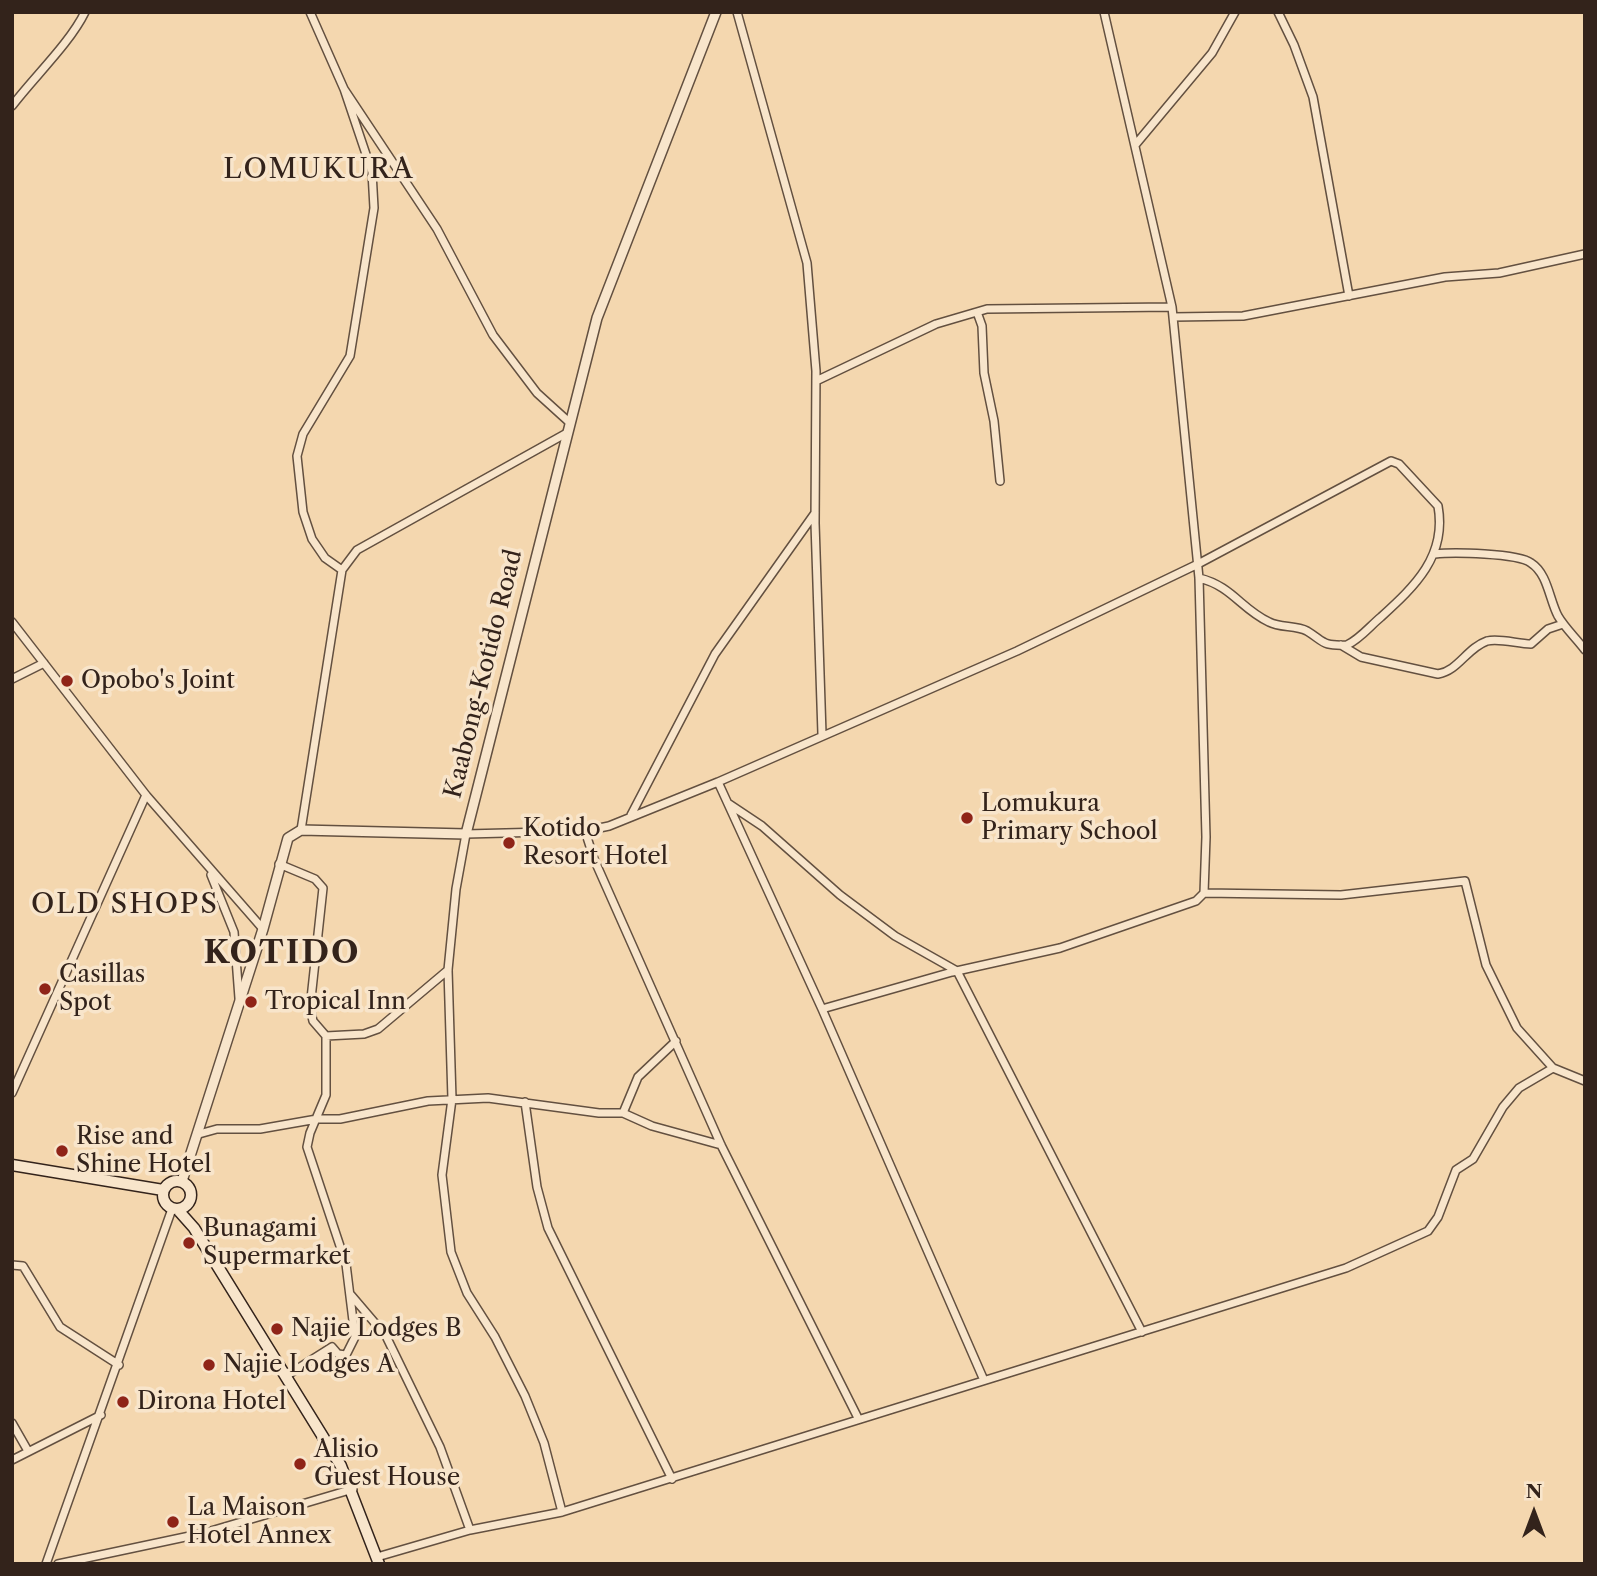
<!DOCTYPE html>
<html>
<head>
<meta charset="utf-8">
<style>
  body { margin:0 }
  #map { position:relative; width:1597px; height:1576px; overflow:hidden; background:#f4d7af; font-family:"Libre Caslon Text",serif }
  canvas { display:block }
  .frame { position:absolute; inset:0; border:14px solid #33231b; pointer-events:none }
  .north { position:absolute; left:1499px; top:1478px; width:70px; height:70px; -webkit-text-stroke:5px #f8e5cb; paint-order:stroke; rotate:0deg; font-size:19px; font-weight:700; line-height:28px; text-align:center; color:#33231b }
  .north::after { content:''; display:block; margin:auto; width:24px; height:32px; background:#33231b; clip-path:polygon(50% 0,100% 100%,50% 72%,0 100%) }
</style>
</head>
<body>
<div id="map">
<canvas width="1597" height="1576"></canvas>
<div class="frame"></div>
<div class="north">N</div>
</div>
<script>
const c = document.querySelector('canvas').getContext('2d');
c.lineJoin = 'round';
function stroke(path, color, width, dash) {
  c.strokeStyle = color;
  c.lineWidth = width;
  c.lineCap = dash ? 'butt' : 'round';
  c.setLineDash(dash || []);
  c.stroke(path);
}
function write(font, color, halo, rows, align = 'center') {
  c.font = font + ' "Libre Caslon Text",serif';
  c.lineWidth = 7;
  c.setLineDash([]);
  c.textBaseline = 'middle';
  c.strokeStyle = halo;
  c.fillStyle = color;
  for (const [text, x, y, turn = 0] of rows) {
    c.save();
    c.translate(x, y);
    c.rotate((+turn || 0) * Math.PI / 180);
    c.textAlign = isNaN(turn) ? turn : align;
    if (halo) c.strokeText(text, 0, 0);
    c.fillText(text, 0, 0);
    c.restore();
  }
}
const minor = new Path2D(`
  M310,12l34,77 93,140 56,106 44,58 32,29
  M737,12l70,251 9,108 -1,152 7,211
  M1278,12l16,33 19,52 36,199
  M12,106c22,-29 58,-63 73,-94
  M1136,144l76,-91 23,-41
  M977,312l5,14 2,47 10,48 6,60
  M1173,317l70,-1 202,-39 54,-4 86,-19
  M816,381l120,-57 51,-15 185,-2
  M1435,554c17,-2 83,-1 96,9 17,11 18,36 27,53 7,12 18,22 27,34
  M342,570l-17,-12 -13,-19 -9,-27 -6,-56 6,-22 47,-78 24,-148 -2,-36 -28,-83
  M12,622l134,173 117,134
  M1341,645l20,12 77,17c20,-3 29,-26 49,-33 13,-3 31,3 44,3l17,-15 15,-5
  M12,679l32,-16
  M718,782l104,227 161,369
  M729,804l33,22 78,69 55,41 62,35 185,361
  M631,815l84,-161 100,-141
  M301,830l41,-260 15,-20 208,-116
  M585,831l9,28 127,286 137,273
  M279,864l36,15 8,9 -13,120 3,13 13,15v59l-16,38 -3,14 39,117 9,73 -9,18 -8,-1 -6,-7 -46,29
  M211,875l23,57 5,66
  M1204,893l137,2 124,-14 21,84 31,63 36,40 32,13
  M822,1009l130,-37 108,-24 136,-47 8,-8 2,-56 -7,-259 -27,-271 -68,-295
  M326,1036l38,-2 14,-5 70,-59
  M12,1093l134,-298
  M525,1102l12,85 11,41 124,251
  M623,1113l15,-36 38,-36
  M199,1134l18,-5h43l57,-10h23l88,-18 60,-3 111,15h24l29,13 69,19
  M12,1265l11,1 37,61 59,38
  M351,1295l35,41 54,111 30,83
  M12,1423l16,28
  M12,1460l89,-45
  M562,1512l-18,-69 -19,-47 -30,-59 -28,-44 -16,-41 -9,-77 10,-76 -4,-129 8,-81 10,-55 119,-3 24,-5 109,-44 299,-131 181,-87 193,-103 8,3 39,42c9,50 -23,80 -57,111 -11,9 -21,22 -34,28 -26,1 -22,-3 -40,-14 -11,-6 -27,-3 -38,-9 -28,-13 -37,-36 -70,-44
  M377,1557l93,-27 92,-18 784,-244 82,-37 10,-14 18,-47 17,-11 30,-52 16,-19 34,-20
  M46,1564l126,-355
  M58,1564l146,-31 149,-44`);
const tertiary = new Path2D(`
  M182,1181l81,-252 25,-91 13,-8 165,4 131,-516 119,-306`);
const secondary = new Path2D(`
  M12,1165l151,25
  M163 1195a14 14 0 1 1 28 0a14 14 0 1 1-28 0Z
  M178,1210l16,18 147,238 38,98`);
stroke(minor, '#635040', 10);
stroke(tertiary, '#635040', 12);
stroke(secondary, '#33231b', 13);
stroke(minor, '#f8e5cb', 7);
stroke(tertiary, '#f8e5cb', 9);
stroke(secondary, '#f8e5cb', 10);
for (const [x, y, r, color] of [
  [67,681,7,"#8f2418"],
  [967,818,7,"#8f2418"],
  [509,843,7,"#8f2418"],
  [45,989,7,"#8f2418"],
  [251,1002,7,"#8f2418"],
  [62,1151,7,"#8f2418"],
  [189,1243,7,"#8f2418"],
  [277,1329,7,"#8f2418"],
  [209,1365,7,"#8f2418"],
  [123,1402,7,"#8f2418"],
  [300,1464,7,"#8f2418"],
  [173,1522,7,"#8f2418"]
]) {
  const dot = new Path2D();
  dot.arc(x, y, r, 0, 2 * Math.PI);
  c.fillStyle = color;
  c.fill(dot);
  stroke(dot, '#f8e5cb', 2.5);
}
write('24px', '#33231b', '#f8e5cb', [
  ["Kaabong-Kotido Road",484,674,-76]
]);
write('24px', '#33231b', '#f8e5cb', [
  ["Opobo's Joint",81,681],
  ["Lomukura",981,804],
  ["Primary School",981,832],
  ["Kotido",523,829],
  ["Resort Hotel",523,857],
  ["Casillas",59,975],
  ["Spot",59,1003],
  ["Tropical Inn",265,1002],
  ["Rise and",76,1137],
  ["Shine Hotel",76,1165],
  ["Bunagami",203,1229],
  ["Supermarket",203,1257],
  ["Najie Lodges B",291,1329],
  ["Najie Lodges A",223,1365],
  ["Dirona Hotel",137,1402],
  ["Alisio",314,1450],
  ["Guest House",314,1478],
  ["La Maison",187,1508],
  ["Hotel Annex",187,1536]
], 'left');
c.letterSpacing = '2px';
write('28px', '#33231b', '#f8e5cb', [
  ["LOMUKURA",319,170],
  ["OLD SHOPS",125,905]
]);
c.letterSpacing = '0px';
c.letterSpacing = '2px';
write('bold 32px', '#33231b', '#f8e5cb', [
  ["KOTIDO",282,954]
]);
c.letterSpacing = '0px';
</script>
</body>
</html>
